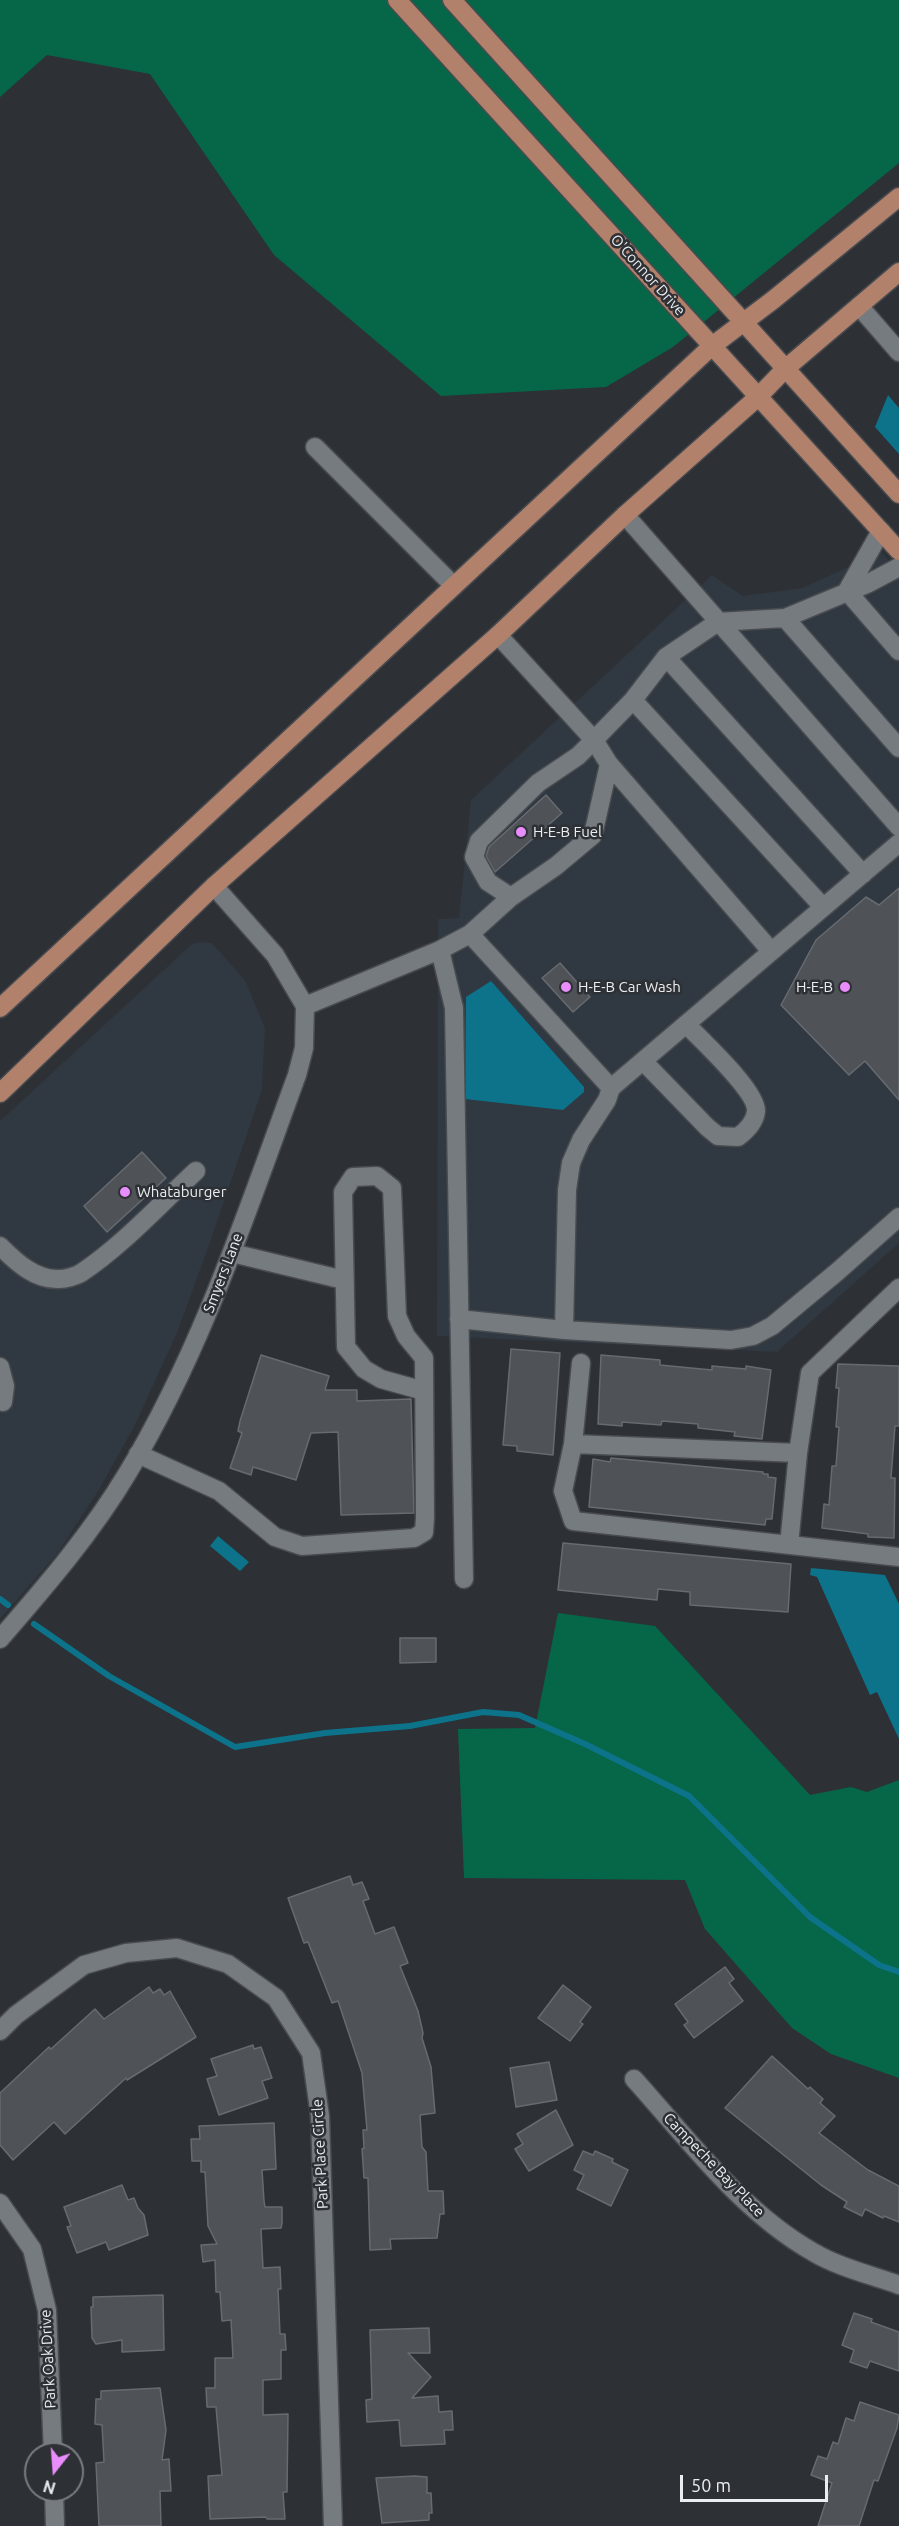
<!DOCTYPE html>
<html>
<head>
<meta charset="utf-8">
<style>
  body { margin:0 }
  #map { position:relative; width:899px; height:2526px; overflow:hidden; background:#2d3034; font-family:Ubuntu,sans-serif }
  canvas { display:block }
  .north { position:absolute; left:24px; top:2442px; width:60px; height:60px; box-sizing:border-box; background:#2d3034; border:2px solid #797c7f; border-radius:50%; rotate:197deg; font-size:16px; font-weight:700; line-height:24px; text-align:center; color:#ebeef0 }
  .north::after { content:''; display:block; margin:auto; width:21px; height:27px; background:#ea8dfc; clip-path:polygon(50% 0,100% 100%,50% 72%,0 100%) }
  .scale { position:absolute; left:680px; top:2475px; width:148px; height:27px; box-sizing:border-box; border:3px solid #ebeef0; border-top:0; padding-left:8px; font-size:18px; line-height:21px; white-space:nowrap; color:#ebeef0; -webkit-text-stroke:4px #2d3034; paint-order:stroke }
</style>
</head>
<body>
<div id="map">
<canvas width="899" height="2526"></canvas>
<div class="north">N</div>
<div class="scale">50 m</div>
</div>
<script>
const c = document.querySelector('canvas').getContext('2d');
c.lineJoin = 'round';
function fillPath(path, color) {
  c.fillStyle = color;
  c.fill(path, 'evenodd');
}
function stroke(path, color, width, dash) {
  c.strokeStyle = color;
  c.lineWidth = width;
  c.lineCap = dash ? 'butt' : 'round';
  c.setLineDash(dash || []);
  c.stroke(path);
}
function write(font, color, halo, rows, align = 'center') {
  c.font = font + ' Ubuntu,sans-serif';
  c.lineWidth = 5;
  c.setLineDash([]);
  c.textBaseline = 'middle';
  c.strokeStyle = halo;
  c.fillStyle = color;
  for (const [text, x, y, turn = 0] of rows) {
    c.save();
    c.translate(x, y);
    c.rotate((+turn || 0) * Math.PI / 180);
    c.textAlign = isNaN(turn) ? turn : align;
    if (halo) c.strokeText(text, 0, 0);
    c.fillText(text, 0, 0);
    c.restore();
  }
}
fillPath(new Path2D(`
  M881,552l18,20v671l-122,109 -340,-16 1,-417 21,-1 12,-118 241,-225 31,21 59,-8z
  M201,942l11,1 33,37 20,48 -3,62 -49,144 -36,99 -43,94 -34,61 -42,65 -58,66v-498l192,-177z`), '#303841');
fillPath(new Path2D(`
  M0,0h899v163l-226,184 -67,40 -165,9 -167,-141 -124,-181 -103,-19 -47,42z
  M558,1613l97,13 155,169 41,-8 16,5 32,-12v298l-68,-24 -39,-26 -87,-99 -20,-49 -221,-2 -6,-149 77,-1z`), '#066748');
fillPath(new Path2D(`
  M888,395l11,13v46l-24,-27z
  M491,981l93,106v5l-21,18 -98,-11 1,-102z
  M218,1536l31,26 -9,9 -30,-25z
  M811,1568l74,7 14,29v135l-22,-47 -7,3 -53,-118 -7,-2z`), '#0c738b');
stroke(new Path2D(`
  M0,1599l8,6
  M34,1624l75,52 126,71 90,-14 85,-7 73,-14 36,3 66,29 104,52 121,121 69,48 20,7`), '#0c738b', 6);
const building = new Path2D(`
  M546,795l16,18 -67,59 -9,-16 3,-9z
  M899,888v212l-34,-39 -16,14 -68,-70 35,-65 50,-43 13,8z
  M560,963l30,34 -17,15 -31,-34z
  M142,1152l24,26 -59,54 -23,-26z
  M511,1349l49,4 -7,102 -36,-4v-5l-14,-1z
  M261,1355l68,21 -4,14h32v11l54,-2 3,114 -73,2 -3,-83 -27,1 -15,47 -43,-13 -2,8 -21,-7 12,-35 -4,-2 2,-10z
  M601,1355l59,5v5l52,5v-4l34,3v-3l25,4 -9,69 -28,-3 1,-4 -37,-4v-4l-36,-3 -1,4 -39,-3v4l-24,-2z
  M838,1364l61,2v60h-4l-4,52h4l-1,60 -26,-1v-3l-46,-6 2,-24 5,1 3,-39h4l3,-39h-3l3,-39h-3z
  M611,1458l152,14v2h5v3l8,1 -4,41h-6l-1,6 -176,-18 4,-48 17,3z
  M563,1543l228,21 -3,48 -98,-7v-13l-32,-3 -1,11 -99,-10z
  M400,1638h36v24l-36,1z
  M350,1876l3,9 9,-3 7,17 -6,2 12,33 19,-7 14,36 -8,3 18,45 5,22 -1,5 9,29 4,46 -15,2 2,32 4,5 2,39h15l1,23h-4l-3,24 -47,1 1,10 -21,1 -2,-72h-4l-2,-29 2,-1 -1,-18h4l-5,-57 -24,-72 -6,2 -24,-61 -4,1 -16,-45z
  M725,1967l9,12 -5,4 14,18 -49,37 -10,-13 4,-3 -13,-18z
  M563,1985l28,22 -11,15 3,2 -13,17 -32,-23z
  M149,1987l4,6 7,-4 4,6 6,-4 26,46 -69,43 -1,-2 -61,56 -11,-12 -41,38 -13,-15v-52l49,-46 2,2 44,-40 9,10z
  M253,2045l1,4 7,-2 11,31 -10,3 6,17 -49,17 -12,-36 10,-3 -6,-17z
  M772,2056l36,33 2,-2 13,12 -3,4 15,13 -16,17 49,37 31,16v36l-15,-6 -1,2 -18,-9 -3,7 -18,-9 3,-5 -26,-17 -96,-77z
  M549,2062l8,38 -41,7 -6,-39z
  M556,2110l17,35 -44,26 -14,-22 8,-5 -6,-10z
  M274,2123l2,46 -14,1 2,31 1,6h17v16l-1,5 -20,1 2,39 17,-1 1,22h-3l2,45h5l1,16h-5v29l-18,1v35l25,-1 -1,78h-4l2,27h-18l-1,-2 -56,2 -2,-43 14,-1 -6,-68h-9l-1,-19h9v-30h18l-2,-38 -9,1 -2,-29h-4l-1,-32 -12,2 -2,-17 16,-1 -9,-18 -3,-54h-4v-11h-9l-1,-22h9l-1,-13z
  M583,2151l10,4 2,-4 18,8 -1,3 16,8 -17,36 -34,-17 7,-14 -10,-5z
  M122,2185l6,15 6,-2 4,10 6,7 4,20 -39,15 -3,-8 -29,11 -10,-26 4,-1 -7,-19z
  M163,2295l1,55 -42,2v-12l-26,4 -4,-6 -1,-31h2v-10z
  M854,2313l18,6 -1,3 28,10v39l-29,-10 -3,7 -17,-6 4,-12 -12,-5z
  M429,2328l1,25h-22l23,24 -19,21 26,-2 1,16 13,-1 1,19h-9l1,14 -44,2 -2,-26 -32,2 -1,-22 6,-1 -2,-69z
  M160,2388l6,42 -4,30 7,-1 2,32h-11l1,35h-62l-3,-63 8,-1 -2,-37 -7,-1 1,-25h5v-8z
  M860,2402l39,13 -2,13 -19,53 -4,-1 -15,46h-41l14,-43 -21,-8 7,-19 9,3 6,-17 5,2 8,-26 8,3z
  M415,2476l12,1v16h4l1,20h-3v7l-47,3 -6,-45z`);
fillPath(building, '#4f5357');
stroke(building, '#676b70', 1.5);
const minor = new Path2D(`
  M859,306l40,46
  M315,447l139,139
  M625,515l274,312
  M847,591l52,60
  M847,591l34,-60
  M785,618l114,130
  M498,635l96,105 -16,16 -40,27 -59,58 -5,16 14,25 23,15
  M666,657l197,217
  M633,700l190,207
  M609,764l162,187
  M470,934l141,154 288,-245
  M440,950l14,58 10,571
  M305,1006l135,-56 30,-16 41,-37 45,-31 37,-31 16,-71 -15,-24 39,-40 33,-43 52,-35 67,-4 82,-34 32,-17
  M643,1061l64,66 11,9 20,1c8,-6 17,-14 18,-26 1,-20 -55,-71 -70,-87
  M0,1246c16,16 35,34 59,33 7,0 17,-3 22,-6 42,-28 78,-68 115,-102
  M232,1253l112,27
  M459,1319l105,11 167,10 22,-4 19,-10 65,-54 62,-55
  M564,1330l3,-140 4,-27 10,-23 26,-40 4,-12
  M581,1363l-8,81 -10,47 10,30 326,36
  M0,1367l5,19 -2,16
  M573,1444l225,9
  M138,1454l81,37 56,46 27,9 112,-8 10,-6 1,-14 -1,-160 -18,-22 -9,-20 -5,-128 -15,-12 -24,1 -10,15 3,155 18,22 17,10 43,12
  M789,1545l9,-92 12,-80 89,-85
  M0,1639c45,-52 91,-105 127,-165 75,-124 120,-263 170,-399l7,-27 1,-42 -30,-51 -61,-69
  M0,2031l16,-16 68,-50 42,-12 51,-5 51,16 48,34 35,55 9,63 13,410
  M634,2079c55,61 107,132 179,173 25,15 58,23 86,33
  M0,2203l32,46 15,61 6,144
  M54,2490l1,36`);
const major = new Path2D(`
  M397,0l502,551
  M452,0l447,494
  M0,1008l712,-662 61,-46 126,-103
  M0,1093l214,-207 284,-251 127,-120 133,-118 27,-28 114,-97`);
stroke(minor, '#484b4f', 21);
stroke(major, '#484b4f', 21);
stroke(minor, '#767b80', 18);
stroke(major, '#b2816c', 18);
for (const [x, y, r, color] of [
  [521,832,6,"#ea8dfc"],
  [566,987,6,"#ea8dfc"],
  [845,987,6,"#ea8dfc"],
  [125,1192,6,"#ea8dfc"]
]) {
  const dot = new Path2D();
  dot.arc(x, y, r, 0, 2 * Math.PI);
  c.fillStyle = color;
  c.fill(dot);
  stroke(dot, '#2d3034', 2);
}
write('15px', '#ebeef0', '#2d3034', [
  ["O'Connor Drive",648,275,48],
  ["Smyers Lane",223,1273,-69],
  ["Park Place Circle",320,2154,-93],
  ["Campeche Bay Place",714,2165,46],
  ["Park Oak Drive",48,2359,-93]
]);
write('15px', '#ebeef0', '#2d3034', [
  ["H-E-B Fuel",533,832],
  ["H-E-B Car Wash",578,987],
  ["H-E-B",833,987,"right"],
  ["Whataburger",137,1192]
], 'left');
</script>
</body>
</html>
